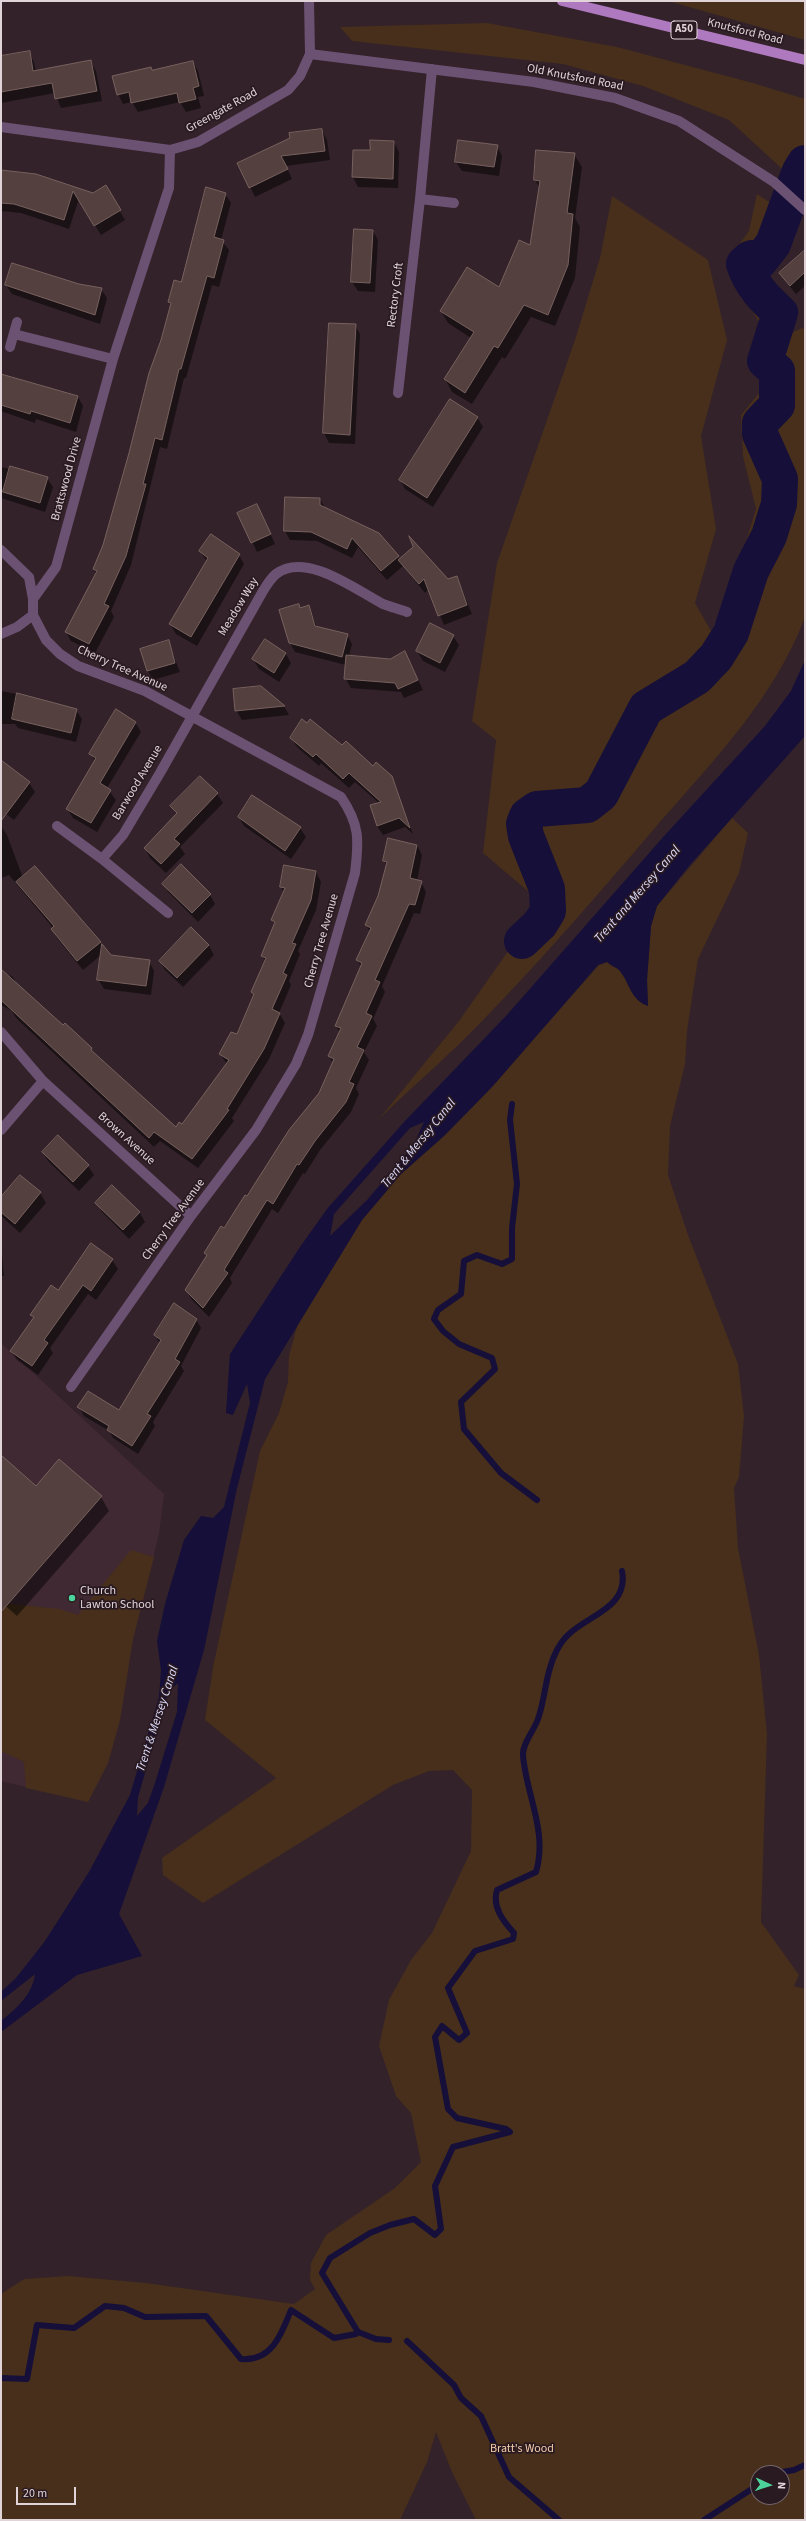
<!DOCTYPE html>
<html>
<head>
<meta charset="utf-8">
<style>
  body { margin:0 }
  #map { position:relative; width:806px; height:2521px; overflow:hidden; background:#33222a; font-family:"Source Sans 3",sans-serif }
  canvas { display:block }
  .frame { position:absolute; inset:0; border:2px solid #e0d4d8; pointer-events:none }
  .north { position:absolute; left:750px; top:2465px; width:40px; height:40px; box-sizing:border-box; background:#291920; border:1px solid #72646a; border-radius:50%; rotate:93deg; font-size:11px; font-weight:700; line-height:16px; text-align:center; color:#e0d4d8 }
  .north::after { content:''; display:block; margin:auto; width:14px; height:18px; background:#4cd39b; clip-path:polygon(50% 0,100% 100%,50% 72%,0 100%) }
  .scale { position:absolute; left:16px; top:2487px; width:60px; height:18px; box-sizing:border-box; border:2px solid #e0d4d8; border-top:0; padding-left:5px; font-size:12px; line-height:14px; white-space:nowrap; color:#e0d4d8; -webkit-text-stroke:3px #291920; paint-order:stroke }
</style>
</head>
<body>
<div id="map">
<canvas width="806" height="2521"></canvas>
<div class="frame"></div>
<div class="north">N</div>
<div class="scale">20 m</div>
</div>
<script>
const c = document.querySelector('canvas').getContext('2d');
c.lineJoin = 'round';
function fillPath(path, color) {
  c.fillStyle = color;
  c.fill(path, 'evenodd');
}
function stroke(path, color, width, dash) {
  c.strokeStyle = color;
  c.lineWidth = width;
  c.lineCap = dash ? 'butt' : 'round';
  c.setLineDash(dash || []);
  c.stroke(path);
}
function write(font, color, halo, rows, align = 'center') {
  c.font = font + ' "Source Sans 3",sans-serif';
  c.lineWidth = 3.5;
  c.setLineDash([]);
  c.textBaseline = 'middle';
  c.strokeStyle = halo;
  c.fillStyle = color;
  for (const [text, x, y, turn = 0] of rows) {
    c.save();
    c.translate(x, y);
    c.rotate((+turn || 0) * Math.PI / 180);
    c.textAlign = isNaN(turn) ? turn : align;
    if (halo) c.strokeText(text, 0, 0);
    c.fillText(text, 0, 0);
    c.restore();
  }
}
fillPath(new Path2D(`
  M1,1343l163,151 -5,40 -26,105 -13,81 -12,43 -20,39 -87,-21z`), '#412933');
fillPath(new Path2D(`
  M668,1h137v39z
  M487,23l130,24 136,36 52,16v91l-76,-70 -86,-34 -80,-22 -211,-23 -12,-14z
  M757,194l32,21 -22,56v22c7,7 17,18 16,28 -1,7 -2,9 0,16l19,-9 3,1v288c-30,80 -90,142 -145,205 -57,67 -114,133 -175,196 -33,35 -71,67 -106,101l80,-98 83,-118 -59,-50 13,-113 -24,-19 25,-158 78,-223 25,-82 12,-62 96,64 19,80 -26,96 15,93 -21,74 16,28 8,-14 16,-39 21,-69 -13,-53 -2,-41 19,-23 -4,-54 6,-11 -23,-38v-13l2,-34 8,-11z
  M732,818l16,15 -9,40 -41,86 -11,72 -2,33 -15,62 -2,49 20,60 50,129 6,52 -5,61 -5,11 4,60 21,107 8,79 -6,188 38,53 -5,11 11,3v531h-329l-24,-48 -16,-40 -9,30 -27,58h-399v-226l23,-15 44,-3 78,7 148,21 21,-15 -5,-9 1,-17 15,-28 69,-47 26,-26 -10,-49 -15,-17 -17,-50 10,-46 22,-40 21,-27 39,-82 1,-61 -19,-20 -24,1 -36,14 -190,118 -40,-28 -1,-17 114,-80 -71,-58 8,-53 47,-216 19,-38 9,-31 1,-26 9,-33 64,-103 39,-46 43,-38 48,-49 107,-122 8,-3c3,3 8,5 11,7 12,12 12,31 30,37l-1,-26 4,-54 6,-20zM758,2473h24v24h-24z
  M131,1550l23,7 -21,82 -13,81 -12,43 -20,39 -62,-14 -2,-26 -23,-11v-148l59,6 18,6z`), '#472f1b');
fillPath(new Path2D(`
  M805,660v76l-116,130 -32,40 -6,20 -4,54 1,26c-19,-7 -18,-25 -30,-37 -3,-2 -8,-4 -11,-7l-9,3 -106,122 -48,49 -43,38 -39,46 -97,159 -28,109 -33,162 -40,137 -45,127 23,42 -65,19 -76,57v-11c15,-12 32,-27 34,-47l-34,27v-9l15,-14 29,-37 44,-69 41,-77 29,-98 2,-27 -4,-29 8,-37 19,-64 17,-24 12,2 11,-11 26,-104 -3,-19 -14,31 -7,-2 4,-59 70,-107 27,-38 78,-88 101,-105 159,-181 100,-109 26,-35zM424,1122l-11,24 -45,53 -38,37 4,-22 76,-86zM178,1683l-1,29 -22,71 -7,20 -11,13 1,-19 28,-97 3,-9z`), '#150f39');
fillPath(new Path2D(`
  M29,52l5,10 2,10 55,-10 5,9 6,30 -41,7 -6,-15 -54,10v-46z
  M193,62l5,9 6,25 -6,1 3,11 -15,4 -6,-10 -42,10 -6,-10 -9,2 -5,-10 34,-23z
  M322,130l5,10 3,20 -44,6 6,13 -37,18 -16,-33z
  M394,142l5,10 -1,36 -40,-1 -5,-10 1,-26h17z
  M497,146l5,10 -3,20 -37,-5 -6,-9z
  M574,154l8,13 -7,51 5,9 -5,51 -20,48 -24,-9 -26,42 -3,-2 -30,47 -20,-12 -7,-13 26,-41 -23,-15 -7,-12 58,-23 32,-41 9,-59 -5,-8z
  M1,171l92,23 12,-8 20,34 -24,15 -22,-36 -10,30 -48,-16 -20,-2z
  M225,194l6,9 -10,37 8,10 -10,37 -7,-2 -26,93h-2l-17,71 -7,-2 -29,118 -20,46 3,6 -19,36 -24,-12 -5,-9 30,-58 -2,-5 10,-24 67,-239 -2,-4 13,-19z
  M373,231l5,9 -3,52 -17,-1 -6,-9z
  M805,251v35l-9,8 -16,-20z
  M6,285l95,4 6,9 -7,26 -88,-30z
  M330,324l25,1 5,9 -5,110 -26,-1 -5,-10z
  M1,374l77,23 5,9 -7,26 -40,-13 -1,4 -34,-12z
  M477,417l6,10 -50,80 -28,-18 -5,-9z
  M1,467l46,11 6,9 -8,25 -44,-14z
  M320,499l6,10 74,50 48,21 9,-3 15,37 -28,11 -15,-36 -4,4 -22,-27 -16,14 -29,-33 -6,11 -35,-17 -27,-1 -5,-9z
  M257,505l18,39 -18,8 -18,-39z
  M200,551l39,4 5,9 -47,82 -21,-12 -6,-10 37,-62z
  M298,605l3,4 7,-3 9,21 30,8 5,9 -3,12 41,4 15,-7 18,37 -19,8 -3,-6 -50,-4 -6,-10 1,-13 -51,-13 -5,-9z
  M453,636l6,9 -14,27 -22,-11 -6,-10z
  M168,642l12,30 -27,8 -5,-9z
  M286,654l5,9 -12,19 -20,-13 -6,-10z
  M260,687l24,19 5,9 -47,5 -6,-10z
  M1,691l37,7 2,3 36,9 6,9 -6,23 -58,-14 -3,-4h-14z
  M135,722l6,10 -34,56 9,12 -19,32 -24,-14 -6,-9 28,-48 -4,-7z
  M291,738l51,8 49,31 22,57 -8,-7 -22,8 -6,-9 2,-23 -24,-21 -6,6 -28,-25 -2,3 -22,-19z
  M1,761l28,22 6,9 -21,28 -13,-10z
  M200,777l17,17 6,9 -43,44 5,7 -19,19 -16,-15 -5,-10 32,-33 -5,-9z
  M239,817l61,11 6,9 -15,22 -47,-33z
  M1,826l6,9 16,43 77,64 11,14 38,5 5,10 -3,24 -47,-6 -6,-10 3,-24 -18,15 -26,-32 -5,-9 1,-1 -44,-53 -8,3z
  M417,845l5,10 -5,26 4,1 5,10 -6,22 -6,-1 -32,73 3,6 -12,27 4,7 -13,26 5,8 -13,28 3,6 -8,18 -31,38 -15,24 -2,-1 -25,40 -6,-4 -42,69 2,5 -23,34 -17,-17 -6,-10 21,-33 -2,-4 114,-159 14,-31 -4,-7 11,-23 -4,-7 25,-59 -4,-7 13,-28 -4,-7 13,-29 8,-30 -3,-5z
  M316,872l5,10 -5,28 -18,41 2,3 -11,27 2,4 -12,28 6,10 -16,36 -37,59 2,3 -36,47 -38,-27 -6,6 -138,-129 -4,-7 -11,-6v-34l12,6 5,9 45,41 28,22 5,7 80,73 6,-4 45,-61 -7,-10 17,-18 17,-40 -2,-4 14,-30 -4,-6 13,-31 -3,-5 12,-27 -3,-6z
  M163,884l47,11 5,9 -17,18 -29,-29z
  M191,929l18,17 5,9 -31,32 -18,-17 -5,-9z
  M58,1137l30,29 6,9 -15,16 -30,-29 -6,-9z
  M20,1176l20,17 6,10 -26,30 -19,-17v-18z
  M112,1187l28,26 5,9 -16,17 -27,-27 -5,-9z
  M1,1242l3,34h-3z
  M112,1260l6,9 -22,31 -8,-6 -38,54 3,5 -15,22 -21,-15 -6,-9 23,-32 -3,-4 27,-24z
  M196,1319l5,9 -20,38 3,5 -31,51 2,4 -17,28 -25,-16 -4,-7 -25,-15 -5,-9 40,4 41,-67 -5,-9z
  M1,1456l35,31 65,10 8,14 -92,105 -16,-14z`), '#0007');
stroke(new Path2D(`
  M512,1104l-2,16 7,64 -5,44v31l-10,5 -25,-9 -13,6 -3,33 -23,16 -4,9 9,12 16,13 33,14 3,11 -34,33 3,27 37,44 36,27
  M358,2332l18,7 13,1
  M407,2341l47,44 7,13 20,18 28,61 50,43
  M1,2378l26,1 10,-54 37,3 31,-22 19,2 21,9 61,-1 35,43c31,3 41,-26 50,-49l43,28 22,-4 2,-2 -36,-59 8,-15 40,-25 20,-8 24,-6 21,16 6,-6 -6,-43 18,-39 57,-15 -4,-3 -49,-11 -9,-9 -13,-72 7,-11 17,14 8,-7 -19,-45 27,-37 38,-12 1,-6c-11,-12 -22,-26 -17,-43l39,-18c12,-41 -10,-77 -13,-117 -1,-11 12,-26 15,-36 6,-17 7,-35 12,-51 3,-12 10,-26 19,-34 20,-19 60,-27 53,-63
  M776,2473l18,-3 11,-5
  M704,2520l54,-35`), '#150f39', 6);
stroke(new Path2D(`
  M522,941l18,-17 8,-13 -1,-22 -21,-53 -2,-12 3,-8 10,-7 50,-4 14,-11 45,-86 51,-31 19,-20 15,-24 20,-62 18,-35 10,-32 1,-25 -20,-45v-11l17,-18v-34l-12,-10 15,-48c-16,-15 -29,-28 -36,-49l7,-6 8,4 14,-18 27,-73 5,-8`), '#150f39', 36);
const building = new Path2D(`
  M30,51l3,20 58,-11 6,31 -42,8 -3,-16 -51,9v-36z
  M193,61l6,25 -6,2 3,11 -17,4 -2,-10 -46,10 -2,-11 -12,3 -5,-19 39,-9 1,3z
  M322,129l3,22 -44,5 7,13 -39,19 -12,-25 53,-25 -1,-5z
  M370,140l24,1 -1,38 -41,-2 1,-27h17z
  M458,140l40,5 -4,22 -39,-5z
  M536,150l39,3 -8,60 6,1 -5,51 -20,50 -24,-10 -26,43 -4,-2 -29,47 -21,-14 30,-47 -34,-21 27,-44 32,20 20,-47 11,5 10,-64 -6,-1z
  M1,170l35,4 57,19 13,-8 15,25 -27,16 -21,-35 -9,29 -50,-16 -13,-1z
  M206,187l20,6 -12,44 10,3 -10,38 -7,-2 -26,93h-2l-17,71 -7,-2 -12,46h3l-20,72 -22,48 5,2 -20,38 -24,-12 32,-61 -4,-2 10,-24 26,-92 20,-80 12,-33 10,-37 -3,-1 6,-22 7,2z
  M354,229l19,1 -3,53 -19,-1z
  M805,250v22l-15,14 -11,-13z
  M12,263l67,21 23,4 -7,27 -90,-30z
  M329,323l27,1 -6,111 -27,-2z
  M1,374l77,22 -8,27 -39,-12 -1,3 -29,-9z
  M450,399l28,18 -51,81 -28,-18z
  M10,466l38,11 -8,26 -37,-11z
  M285,497l35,1v7l59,28 20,23 -18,15 -29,-33 -5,11 -36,-17 -27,-1z
  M257,504l14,30 -20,9 -14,-30z
  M211,534l29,20 -49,83 -22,-13 39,-66 -9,-7z
  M409,536l39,43 9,-3 10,29 -29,11 -14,-37 -5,5 -21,-24 15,-13z
  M299,604l1,4 9,-3 6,21 33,8 -6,23 -53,-14 -10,-33z
  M430,623l24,12 -14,28 -24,-12z
  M265,639l21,14 -12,20 -22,-14z
  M169,640l6,23 -28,8 -7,-22z
  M405,651l13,29 -20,9 -3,-6 -51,-4 2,-24 44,4z
  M261,686l24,20 -50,5 -2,-22z
  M17,693l60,16 -6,24 -59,-14z
  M116,709l20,13 -36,61 11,7 -20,33 -25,-14 30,-51 -7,-4z
  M302,719l5,4 3,-4 32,26 4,-4 27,25 3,-4 16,14 18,52 -11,-10 -22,8 -7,-21 11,-3 -32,-29 -6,6 -27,-25 -3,3 -23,-19z
  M1,760l29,22 -29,39z
  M200,776l18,17 -44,46 6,5 -19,20 -17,-16 33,-35 -7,-7z
  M252,795l49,32 -16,24 -47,-34z
  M388,838l29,7 -7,33 12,3 -7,24 -6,-1 -34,76 5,2 -14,31 6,3 -15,31 7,3 -15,32 5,2 -8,18 -31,39 -16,24 -2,-1 -24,40 -6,-4 -43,70 4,3 -25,35 -18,-18 22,-35 -3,-2 17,-27 3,2 21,-33 2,1 42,-66 30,-37 15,-34 -6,-3 13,-28 -6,-2 27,-63 -6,-3 15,-32 -6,-3 13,-29 9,-34 -4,-1z
  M181,864l30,30 -19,19 -30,-29z
  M284,865l32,6 -5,29 -19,43 4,1 -13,29 4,2 -15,34 8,4 -16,36 -37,60 2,1 -37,49 -38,-27 -5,6 -148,-138v-31l62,56 2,-2 27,25 -1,2 85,77 3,-5 3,2 47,-64 -10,-6 12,-22 6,2 17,-40 -3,-2 15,-34 -5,-2 14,-34 -4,-2 14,-32 -5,-1z
  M35,866l66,76 -24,19 -26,-32 3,-3 -38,-44z
  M191,927l18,18 -32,33 -18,-17z
  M102,944l9,11 39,5 -4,26 -49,-6z
  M58,1135l31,30 -16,17 -31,-30z
  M20,1175l21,17 -26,32 -14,-12v-15z
  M112,1185l28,27 -17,18 -28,-27z
  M91,1243l22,16 -22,32 -8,-6 -39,55 4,3 -16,23 -22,-15 24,-34 -4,-2 21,-30 7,5z
  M174,1303l23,16 -22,40 5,3 -33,52 4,2 -19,30 -25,-16 2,-4 -32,-19 11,-16 31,19 42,-70 -7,-5z
  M1,1455l35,31 23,-27 43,37 -101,116z`);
fillPath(building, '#54403e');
stroke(building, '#77615e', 1);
stroke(new Path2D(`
  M310,54l224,28 81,16 64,23 95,61 31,28
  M1,127l169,23 28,-8 90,-52 12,-14 10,-22 -1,-53
  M420,199l34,4
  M14,334l99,25
  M10,347l7,-25
  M398,393l22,-194 12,-130
  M1,550l28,27 4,22
  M33,615l13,25 14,14 18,12 67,25 196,106c19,28 18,43 14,76l-47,162 -12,29 -40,66 -65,86 -120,171
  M33,615v-16l23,-32 57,-208 56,-171 1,-38
  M1,634l16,-7 16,-12
  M57,826l45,33 66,54
  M102,859l21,-24 37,-62 103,-182c3,-5 8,-13 13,-17 30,-23 80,16 107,30 8,3 16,5 24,8
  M1,1032l42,49 148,135
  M1,1130l42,-49`), '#6b5273', 10);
stroke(new Path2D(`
  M562,1l243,59`), '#ae79be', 10);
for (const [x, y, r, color] of [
  [72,1598,4,"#4cd39b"]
]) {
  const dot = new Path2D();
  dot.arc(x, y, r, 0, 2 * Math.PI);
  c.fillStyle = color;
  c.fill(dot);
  stroke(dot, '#291920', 1.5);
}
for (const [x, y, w] of [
  [684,30,26]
]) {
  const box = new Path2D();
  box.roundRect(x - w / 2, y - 9, w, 18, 3);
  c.fillStyle = '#291920';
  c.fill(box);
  stroke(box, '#e0d4d8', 1);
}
write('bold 11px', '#e0d4d8', null, [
  ["A50",684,30]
]);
write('12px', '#e0d4d8', '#291920', [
  ["Knutsford Road",745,32,14],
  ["Old Knutsford Road",575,78,11],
  ["Greengate Road",222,111,-29],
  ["Rectory Croft",396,295,-83],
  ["Brattswood Drive",67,479,-75],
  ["Meadow Way",239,607,-59],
  ["Cherry Tree Avenue",122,669,24],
  ["Barwood Avenue",138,783,-59],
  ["Cherry Tree Avenue",322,941,-74],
  ["Brown Avenue",126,1139,42],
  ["Cherry Tree Avenue",174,1220,-54]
]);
write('12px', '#e0d4d8', '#291920', [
  ["Church",80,1591],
  ["Lawton School",80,1605]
], 'left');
write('12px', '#f6cdac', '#291920', [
  ["Bratt's Wood",522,2449]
]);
write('italic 13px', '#dadbfb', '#291920', [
  ["Trent and Mersey Canal",638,895,-49],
  ["Trent & Mersey Canal",419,1144,-51],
  ["Trent & Mersey Canal",158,1719,-72]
]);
</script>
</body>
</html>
